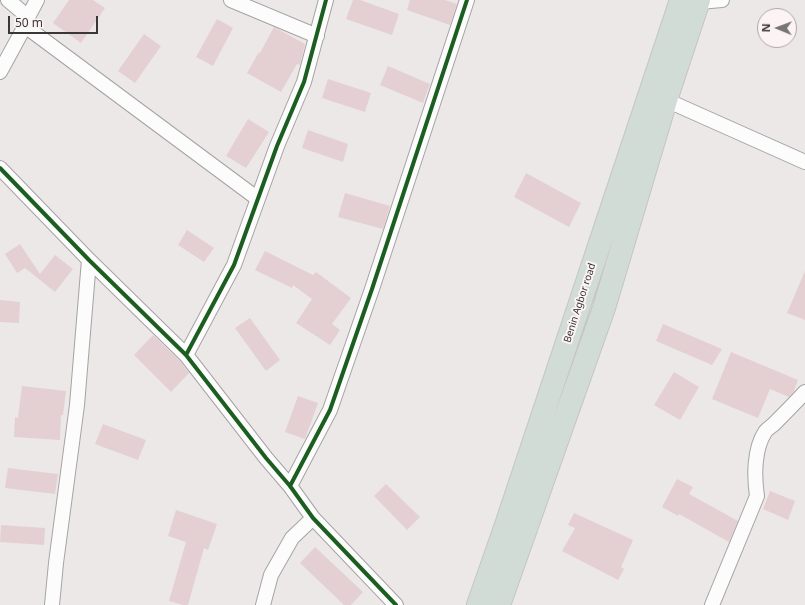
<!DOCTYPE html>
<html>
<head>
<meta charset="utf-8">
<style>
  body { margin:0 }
  #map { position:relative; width:805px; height:605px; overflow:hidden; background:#ece8e8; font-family:"Noto Sans",sans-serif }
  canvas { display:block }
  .north { position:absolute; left:757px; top:8px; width:40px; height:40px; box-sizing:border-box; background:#fbf3f4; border:1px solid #aea8a8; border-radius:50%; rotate:271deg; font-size:11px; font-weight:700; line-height:16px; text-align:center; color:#3a3737 }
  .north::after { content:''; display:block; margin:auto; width:14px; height:18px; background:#787575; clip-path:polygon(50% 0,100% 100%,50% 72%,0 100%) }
  .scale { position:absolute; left:8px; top:16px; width:90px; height:18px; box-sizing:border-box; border:2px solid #3a3737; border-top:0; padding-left:5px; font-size:12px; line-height:14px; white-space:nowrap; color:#3a3737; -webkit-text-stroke:3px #fbf3f4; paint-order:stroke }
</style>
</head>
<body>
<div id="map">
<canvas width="805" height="605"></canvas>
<div class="north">N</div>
<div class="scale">50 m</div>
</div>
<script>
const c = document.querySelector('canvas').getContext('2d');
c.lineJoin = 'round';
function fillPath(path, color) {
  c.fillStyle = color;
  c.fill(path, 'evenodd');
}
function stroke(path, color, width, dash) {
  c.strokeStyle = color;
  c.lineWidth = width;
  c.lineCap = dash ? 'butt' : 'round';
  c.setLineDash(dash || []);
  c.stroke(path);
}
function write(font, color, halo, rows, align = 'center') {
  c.font = font + ' "Noto Sans",sans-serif';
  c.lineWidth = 4;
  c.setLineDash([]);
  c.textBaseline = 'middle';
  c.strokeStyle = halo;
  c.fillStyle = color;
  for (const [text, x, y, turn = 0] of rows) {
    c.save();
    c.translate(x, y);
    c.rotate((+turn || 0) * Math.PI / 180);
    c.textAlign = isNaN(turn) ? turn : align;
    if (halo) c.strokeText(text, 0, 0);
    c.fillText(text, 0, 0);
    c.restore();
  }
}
fillPath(new Path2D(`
  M69,0h24l12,8 -24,35 -28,-20z
  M353,0h7l39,14 -7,21 -46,-16z
  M410,0h35l12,4 -7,21 -43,-15z
  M217,19l16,9 -20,38 -17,-9z
  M274,27l31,17 -5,21 -3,-1 -16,28 -34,-19 12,-21 1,1z
  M144,34l17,12 -26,37 -17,-12z
  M388,66l42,18 -7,19 -43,-18z
  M328,79l43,14 -6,19 -43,-14z
  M248,119l21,13 -23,36 -20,-12z
  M308,130l40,14 -5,18 -41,-14z
  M526,173l55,30 -12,24 -55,-30z
  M345,193l45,13 -7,23 -45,-12z
  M187,230l27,18 -10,14 -26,-17z
  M20,244l20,30 15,-19 18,14 -18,23 -30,-24 -8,5 -12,-19z
  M265,251l48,24 3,-3 35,26 -19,26 8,6 -10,15 -34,-22 16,-24 -19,-14 -1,3 -37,-18z
  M805,271v49l-18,-7z
  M0,300l20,2 -1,21 -19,-1z
  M250,318l30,42 -14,11 -31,-43z
  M663,324l59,25 -10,16 -56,-24z
  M153,335l27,26 9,12 -18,19 -37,-37z
  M731,352l67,28 -5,13 -4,4 -19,-8 -12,29 -46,-19z
  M674,372l25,15 -19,33 -26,-15z
  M22,386l44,5 -3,24h-2l-1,25 -46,-3 1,-20 3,1z
  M298,396l20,7 -13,36 -20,-7z
  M103,424l43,16 -8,20 -43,-16z
  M8,468l50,6 -3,20 -50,-6z
  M677,479l16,8 -4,7 49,27 -9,21 -50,-28 -1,2 -16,-9z
  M386,484l34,33 -13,13 -33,-34z
  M770,491l25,10 -7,19 -25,-11z
  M176,510l41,14 -9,26 -4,-2 -16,57h-5l-14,-4 17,-59 -18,-6z
  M574,513l59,27 -12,27 3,2 -6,11 -56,-29 13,-23 -7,-3z
  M1,525l44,3 -1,17 -44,-3z
  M315,547l48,45 -12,13h-7l-44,-42z`), '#e4d0d2');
const minor = new Path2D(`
  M8,0l20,17
  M231,0l86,36
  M699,2l23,-2
  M25,26l233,173
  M0,72l25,-46 3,-9 9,-17
  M666,100l139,62
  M0,168l89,92 97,95 80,103 24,28 23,32 83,87
  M186,355l48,-90 43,-119 27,-64 22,-82
  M290,486l40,-76 42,-121 95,-289
  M52,605l4,-42 21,-158 12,-145
  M263,605l8,-30 21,-37 21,-20
  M712,605l45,-109c-3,-20 -3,-47 8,-64 2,-3 7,-6 9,-8 11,-11 21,-21 31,-32`);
const trunk = new Path2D(`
  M478,605l27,-77 176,-528
  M499,605l105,-297 62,-208 33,-100`);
stroke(minor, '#a6a3a3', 16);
stroke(trunk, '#c5c4c4', 24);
stroke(minor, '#fcfcfc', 14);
stroke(trunk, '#d2dcd7', 22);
stroke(new Path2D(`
  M0,168l89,92 97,95 80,103 24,28 23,32 83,87
  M186,355l48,-90 43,-119 27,-64 22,-82
  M290,486l40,-76 42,-121 95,-289`), '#1b5e20', 4);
write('10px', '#3a3737', '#fbf3f4', [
  ["Benin Agbor road",580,303,-72]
]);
</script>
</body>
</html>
